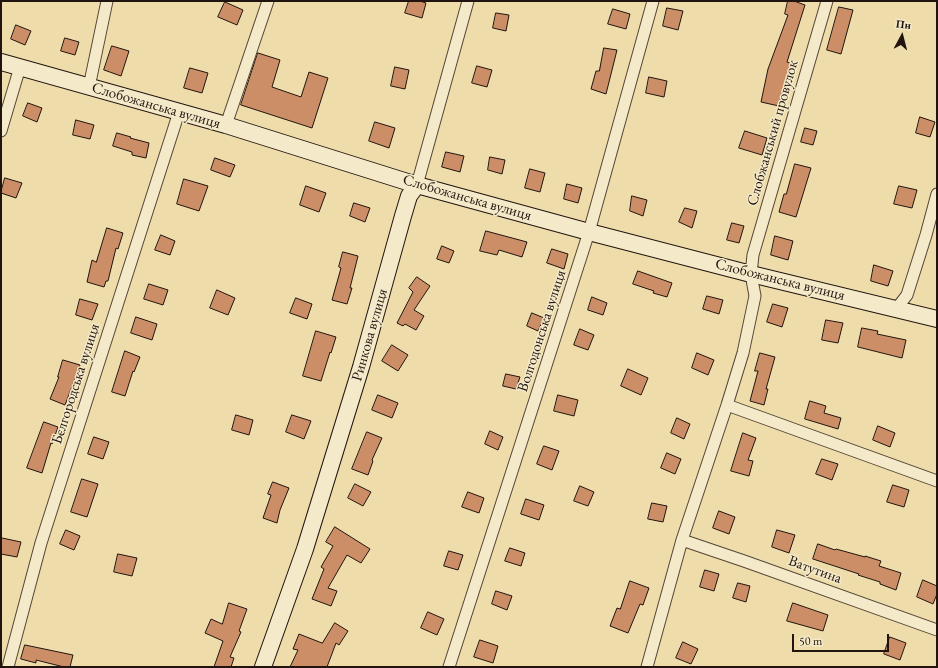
<!DOCTYPE html>
<html>
<head>
<meta charset="utf-8">
<style>
  body { margin:0 }
  #map { position:relative; width:938px; height:668px; overflow:hidden; background:#eda; font-family:"EB Garamond",serif }
  canvas { display:block }
  .frame { position:absolute; inset:0; border:2px solid #21140f; pointer-events:none }
  .north { position:absolute; left:882px; top:16px; width:40px; height:40px; -webkit-text-stroke:3px #f4e9c8; paint-order:stroke; rotate:7deg; font-size:11px; font-weight:700; line-height:16px; text-align:center; color:#21140f }
  .north::after { content:''; display:block; margin:auto; width:14px; height:18px; background:#21140f; clip-path:polygon(50% 0,100% 100%,50% 72%,0 100%) }
  .scale { position:absolute; left:792px; top:634px; width:97px; height:18px; box-sizing:border-box; border:2px solid #21140f; border-top:0; padding-left:5px; font-size:12px; line-height:14px; white-space:nowrap; color:#21140f; -webkit-text-stroke:3px #f4e9c8; paint-order:stroke }
</style>
</head>
<body>
<div id="map">
<canvas width="938" height="668"></canvas>
<div class="frame"></div>
<div class="north">Пн</div>
<div class="scale">50 m</div>
</div>
<script>
const c = document.querySelector('canvas').getContext('2d');
c.lineJoin = 'round';
function fillPath(path, color) {
  c.fillStyle = color;
  c.fill(path, 'evenodd');
}
function stroke(path, color, width, dash) {
  c.strokeStyle = color;
  c.lineWidth = width;
  c.lineCap = dash ? 'butt' : 'round';
  c.setLineDash(dash || []);
  c.stroke(path);
}
function write(font, color, halo, rows, align = 'center') {
  c.font = font + ' "EB Garamond",serif';
  c.lineWidth = 3;
  c.setLineDash([]);
  c.textBaseline = 'middle';
  c.strokeStyle = halo;
  c.fillStyle = color;
  for (const [text, x, y, turn = 0] of rows) {
    c.save();
    c.translate(x, y);
    c.rotate((+turn || 0) * Math.PI / 180);
    c.textAlign = isNaN(turn) ? turn : align;
    if (halo) c.strokeText(text, 0, 0);
    c.fillText(text, 0, 0);
    c.restore();
  }
}
const building = new Path2D(`
  M409,1h11l6,2 -4,15 -17,-5z
  M788,1h6l11,4 -18,57 5,2 -5,15h-1l-7,27 -18,-4 7,-33 20,-54 -3,-1z
  M225,2l18,8 -6,15 -19,-8z
  M839,7l14,3 -12,44 -14,-4z
  M667,8l16,3 -5,19 -15,-4z
  M613,9l17,5 -4,15 -18,-5z
  M496,13l13,2 -3,16 -13,-3z
  M16,25l15,6 -6,14 -14,-6z
  M65,38l14,4 -4,13 -14,-4z
  M112,46l17,5 -8,25 -17,-6z
  M604,48l13,2 -11,44 -15,-5 5,-18h3z
  M258,53l22,7 -8,27 29,10 8,-25 19,6 -16,50 -71,-23z
  M477,66l15,4 -5,17 -15,-4z
  M395,67l14,3 -4,19 -14,-3z
  M190,68l18,5 -6,20 -18,-5z
  M649,77l18,4 -3,16 -18,-4z
  M28,103l14,5 -5,14 -14,-6z
  M920,117l15,5 -5,15 -14,-4z
  M76,120l18,5 -4,14 -17,-4z
  M375,122l20,6 -6,20 -20,-7z
  M805,128l12,3 -4,14 -12,-3z
  M745,131l22,7 -5,17 -23,-7z
  M117,133l14,4 -1,1 19,5 -3,15 -14,-3v-3l-19,-6z
  M446,152l18,4 -4,16 -18,-5z
  M490,157l15,3 -3,14 -14,-4z
  M215,158l20,7 -5,12 -19,-7z
  M795,164l16,4 -15,49 -17,-5 5,-18h2z
  M530,169l15,4 -5,19 -15,-4z
  M5,178l17,5 -6,15 -15,-5z
  M184,179l24,7 -9,25 -22,-7z
  M567,184l15,4 -4,15 -14,-4z
  M306,186l20,7 -7,19 -19,-7z
  M899,186l18,4 -5,18 -18,-4z
  M632,196l15,4 -4,16 -13,-5z
  M354,203l16,5 -5,14 -15,-6z
  M685,208l12,3 -5,17 -13,-6z
  M732,223l12,3 -5,17 -12,-3z
  M107,228l16,5 -5,16 -2,-1 -8,33h-2l-2,6 -17,-5 5,-22 4,2z
  M486,231l41,11 -5,15 -23,-7 -2,5 -17,-4z
  M161,235l14,6 -5,14 -15,-5z
  M775,236l18,5 -5,19 -17,-5z
  M442,246l12,5 -5,12 -12,-4z
  M552,249l16,5 -4,15 -17,-6z
  M343,252l15,4 -8,32h2l-5,16 -15,-4 9,-32 -2,-1z
  M874,265l19,6 -5,15 -17,-5z
  M638,271l34,12 -5,14 -14,-4 1,-2 -21,-7z
  M417,277l13,9 -16,24 10,6 -8,14 -11,-6 -2,2 -6,-3 16,-31 -4,-4z
  M149,284l19,6 -5,15 -19,-6z
  M217,290l18,8 -7,17 -18,-7z
  M707,296l16,4 -4,14 -16,-5z
  M592,297l15,6 -4,12 -15,-5z
  M296,298l16,6 -5,15 -17,-6z
  M80,299l18,5 -6,16 -16,-5z
  M773,304l15,4 -6,19 -15,-5z
  M532,313l12,5 -6,13 -11,-5z
  M136,317l21,7 -5,16 -21,-7z
  M826,320l17,3 -5,20 -16,-3z
  M862,328l16,3 -1,3 29,6 -4,18 -44,-11z
  M580,329l14,6 -6,15 -14,-5z
  M316,331l20,6 -5,16 -1,-1 -9,29 -18,-5z
  M392,345l16,10 -10,16 -16,-10z
  M125,351l15,6 -6,15 -1,-1 -8,25 -13,-4z
  M697,353l17,7 -6,15 -16,-7z
  M760,353l15,4 -9,32h2l-4,16 -14,-4 8,-30h-3z
  M63,360l17,5 -15,40 -15,-6 9,-22h-1z
  M628,369l20,9 -7,17 -20,-9z
  M506,374l14,3 -4,12 -13,-3z
  M378,395l20,8 -6,15 -20,-8z
  M558,395l20,5 -4,16 -20,-5z
  M810,401l16,5 -2,7 17,5 -3,11 -33,-10z
  M236,415l17,5 -4,15 -17,-5z
  M292,415l19,6 -7,18 -18,-7z
  M677,418l13,6 -6,15 -13,-6z
  M44,422l14,5 -6,17 -1,-1 -9,30 -15,-5z
  M878,426l17,7 -5,14 -17,-7z
  M490,431l13,6 -5,13 -13,-6z
  M367,432l15,6 -10,22 1,1 -5,14 -16,-6z
  M743,433l13,5 -8,22 5,1 -4,15 -18,-5z
  M94,437l15,5 -6,17 -15,-5z
  M544,446l15,5 -7,19 -15,-6z
  M667,453l14,6 -6,15 -14,-6z
  M822,459l16,5 -6,16 -16,-6z
  M82,479l16,5 -11,33 -16,-5z
  M273,482l16,6 -9,22 -3,13 -14,-5 8,-23 -3,-1z
  M355,484l16,8 -8,14 -15,-8z
  M893,485l16,5 -5,17 -17,-5z
  M580,486l14,6 -6,14 -14,-5z
  M468,492l16,6 -5,15 -17,-6z
  M526,499l18,6 -5,15 -18,-6z
  M652,503l15,3 -4,16 -15,-3z
  M719,511l16,6 -6,17 -16,-6z
  M335,527l35,22 -9,14 -14,-8 -19,33 9,3 -6,15 -19,-7 12,-30 -3,-2 12,-21 -7,-4z
  M66,530l14,6 -6,14 -14,-6z
  M777,530l18,5 -6,18 -17,-6z
  M2,538l19,4 -4,15 -16,-3z
  M818,544l17,6 1,-1 29,8v-1l16,5 -2,5 22,7 -5,17 -16,-6v-2l-22,-7 1,-1 -46,-15z
  M510,548l15,5 -4,13 -16,-5z
  M449,551l14,4 -5,15 -14,-4z
  M118,554l19,4 -5,18 -18,-4z
  M705,570l14,4 -5,17 -14,-4z
  M923,580l14,6v8l-4,10 -16,-7z
  M630,581l19,7 -6,17 -3,-1 -12,29 -18,-7 7,-18 3,1z
  M738,583l12,3 -4,16 -13,-4z
  M496,591l16,5 -5,14 -15,-6z
  M229,603l18,6 -8,22 2,1 -11,25 4,1 -3,9h-17l9,-26 -18,-8 6,-14 11,5z
  M793,603l35,12 -5,16 -36,-10z
  M428,612l16,7 -7,16 -16,-7z
  M335,623l13,8 -9,14 -3,-2 -9,24h-37l8,-17 -5,-1 6,-15 23,9z
  M890,637l16,6 -6,17 -16,-6z
  M480,640l18,6 -5,17 -19,-6z
  M683,642l15,7 -7,15 -15,-6z
  M25,645l48,10 -3,12h-6l-28,-7v3l-15,-4z`);
fillPath(building, '#cc8e66');
stroke(building, '#21140f', 1);
const street = new Path2D(`
  M89,87l18,-86
  M226,125l42,-124
  M1,131l19,-64
  M417,185l51,-184
  M897,308l10,-13 19,-60 11,-41
  M727,405l210,76
  M682,540l62,21 193,69
  M8,667l33,-124 138,-431
  M449,667l140,-435 64,-231
  M647,667l35,-127 45,-135 16,-52 12,-57 -4,-22 2,-19 74,-254`);
const secondary = new Path2D(`
  M1,62l225,63 191,60 172,47 162,42 186,45
  M263,667l42,-118 56,-182 42,-151 6,-20 8,-11`);
stroke(street, '#544636', 13);
stroke(secondary, '#21140f', 18);
stroke(street, '#f4e9c8', 11);
stroke(secondary, '#f4e9c8', 16);
write('15px', '#21140f', '#f4e9c8', [
  ["Слобожанська вулиця",156,106,16],
  ["Слобжанський провулок",773,133,-74],
  ["Слобожанська вулиця",467,198,16],
  ["Слобожанська вулиця",780,280,14],
  ["Волгодонська вулиця",542,331,-72],
  ["Ринкова вулиця",370,335,-74],
  ["Бєлгородська вулиця",76,384,-72],
  ["Ватутина",815,570,20]
]);
</script>
</body>
</html>
